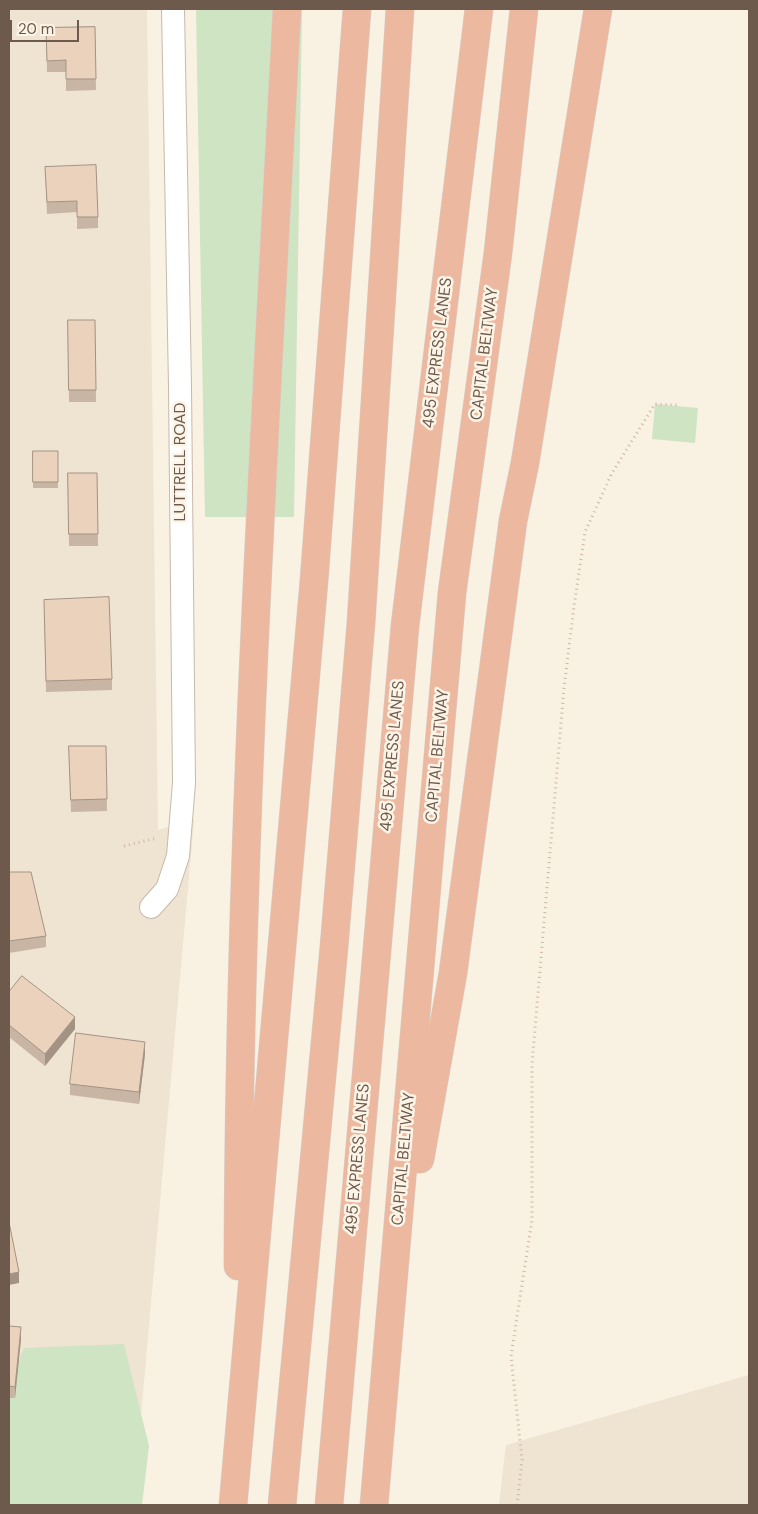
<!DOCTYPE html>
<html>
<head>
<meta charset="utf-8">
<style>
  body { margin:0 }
  #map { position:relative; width:758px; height:1514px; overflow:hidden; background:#f9f1e2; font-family:"DM Sans",sans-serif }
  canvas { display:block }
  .frame { position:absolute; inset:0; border:10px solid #6d5a4c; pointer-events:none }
  .scale { position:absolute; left:10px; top:20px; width:69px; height:22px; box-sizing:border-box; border:2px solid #6d5a4c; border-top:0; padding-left:6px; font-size:15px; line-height:18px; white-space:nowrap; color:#6d5a4c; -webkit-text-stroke:4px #fcf5e7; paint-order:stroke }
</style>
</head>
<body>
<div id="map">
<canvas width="758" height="1514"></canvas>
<div class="frame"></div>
<div class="scale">20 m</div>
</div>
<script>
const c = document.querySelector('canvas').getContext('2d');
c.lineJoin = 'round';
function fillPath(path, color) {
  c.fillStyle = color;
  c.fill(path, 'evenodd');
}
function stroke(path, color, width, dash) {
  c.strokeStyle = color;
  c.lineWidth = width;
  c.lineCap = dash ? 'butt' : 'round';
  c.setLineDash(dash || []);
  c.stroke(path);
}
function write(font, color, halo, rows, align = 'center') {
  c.font = font + ' "DM Sans",sans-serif';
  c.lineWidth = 5;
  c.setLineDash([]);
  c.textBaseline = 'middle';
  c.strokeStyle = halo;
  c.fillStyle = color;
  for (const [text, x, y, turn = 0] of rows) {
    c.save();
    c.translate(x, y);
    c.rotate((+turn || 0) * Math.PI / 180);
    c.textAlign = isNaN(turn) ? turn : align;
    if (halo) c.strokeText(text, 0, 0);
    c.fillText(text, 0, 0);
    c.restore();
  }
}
fillPath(new Path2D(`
  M9,9h138l11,821 36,-10 -61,685h-124z
  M749,1375v130h-250l7,-60z`), '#efe3d1');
fillPath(new Path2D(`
  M196,9h106l-8,508h-89z
  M655,404l43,4 -3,35 -43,-4z
  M124,1344l25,102 -7,59h-133v-119l15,-38z`), '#cee4c3');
const street = new Path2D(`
  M151,907l16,-18 11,-33 6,-73 -4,-396 -7,-378`);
const highway = new Path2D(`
  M420,1159l33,-186 60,-452 12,-58 73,-454
  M238,1266c1,-420 27,-838 49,-1257
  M233,1505l81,-924 43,-572
  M282,1505l52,-558 27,-324 39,-614
  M329,1505l76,-879 74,-617
  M374,1505l78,-912 46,-340 26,-244`);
stroke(street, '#c7b9ab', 24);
stroke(highway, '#d6d1cd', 29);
stroke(new Path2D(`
  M124,846l33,-8
  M517,1505l5,-45 -11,-104 21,-136v-156l32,-376 10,-82 11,-74 27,-59 43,-69 24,1`), '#cfb6a1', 3, [1, 4]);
stroke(street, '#fff', 22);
stroke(highway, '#ecb8a0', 28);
fillPath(new Path2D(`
  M95,27l1,63 -30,1v-19h-19l-1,-44z
  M45,167l53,50v11l-21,1v-17l-30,2z
  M68,320h27l1,82h-27z
  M33,451h25v37h-25z
  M68,473h29l1,73h-29z
  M44,611l68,68v11l-66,2z
  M69,746h37l1,65 -36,1z
  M9,872l37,64v11l-37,6z
  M9,992l66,37 -30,37 -36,-29z
  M145,1054l-6,50 -69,-9v-11z
  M9,1326l12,13 -6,59h-6z`), '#c9b5a3');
fillPath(new Path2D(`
  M75,1017v12l-30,37v-12z
  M145,1042v12l-6,50v-12z
  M19,1272v11l-10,2v-11z
  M21,1327v12l-6,59v-11z`), '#a49384');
const building = new Path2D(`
  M95,27l1,52h-30v-19l-19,1 -1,-33z
  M96,165l2,52h-21v-16l-30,1 -2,-35z
  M68,320h27l1,70h-27z
  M33,451h25v31h-25z
  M68,473h29l1,61h-29z
  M109,597l3,82 -66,2 -2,-81z
  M69,746h37l1,53 -36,1z
  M9,872h22l15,64 -37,5z
  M22,976l53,41 -30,37 -36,-29v-33z
  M76,1033l69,9 -6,50 -69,-8z
  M9,1222l10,50 -10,2z
  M9,1326l12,1 -6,60 -6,-1z`);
fillPath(building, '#ead2bd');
stroke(building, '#a49384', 1);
write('16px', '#6d5a4c', '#fcf5e7', [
  ["495 EXPRESS LANES",438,353,-83],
  ["CAPITAL BELTWAY",485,354,-83],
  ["LUTTRELL ROAD",181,462,-90],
  ["495 EXPRESS LANES",393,756,-85],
  ["CAPITAL BELTWAY",438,756,-85],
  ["495 EXPRESS LANES",358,1159,-85],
  ["CAPITAL BELTWAY",404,1159,-85]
]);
</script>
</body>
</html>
